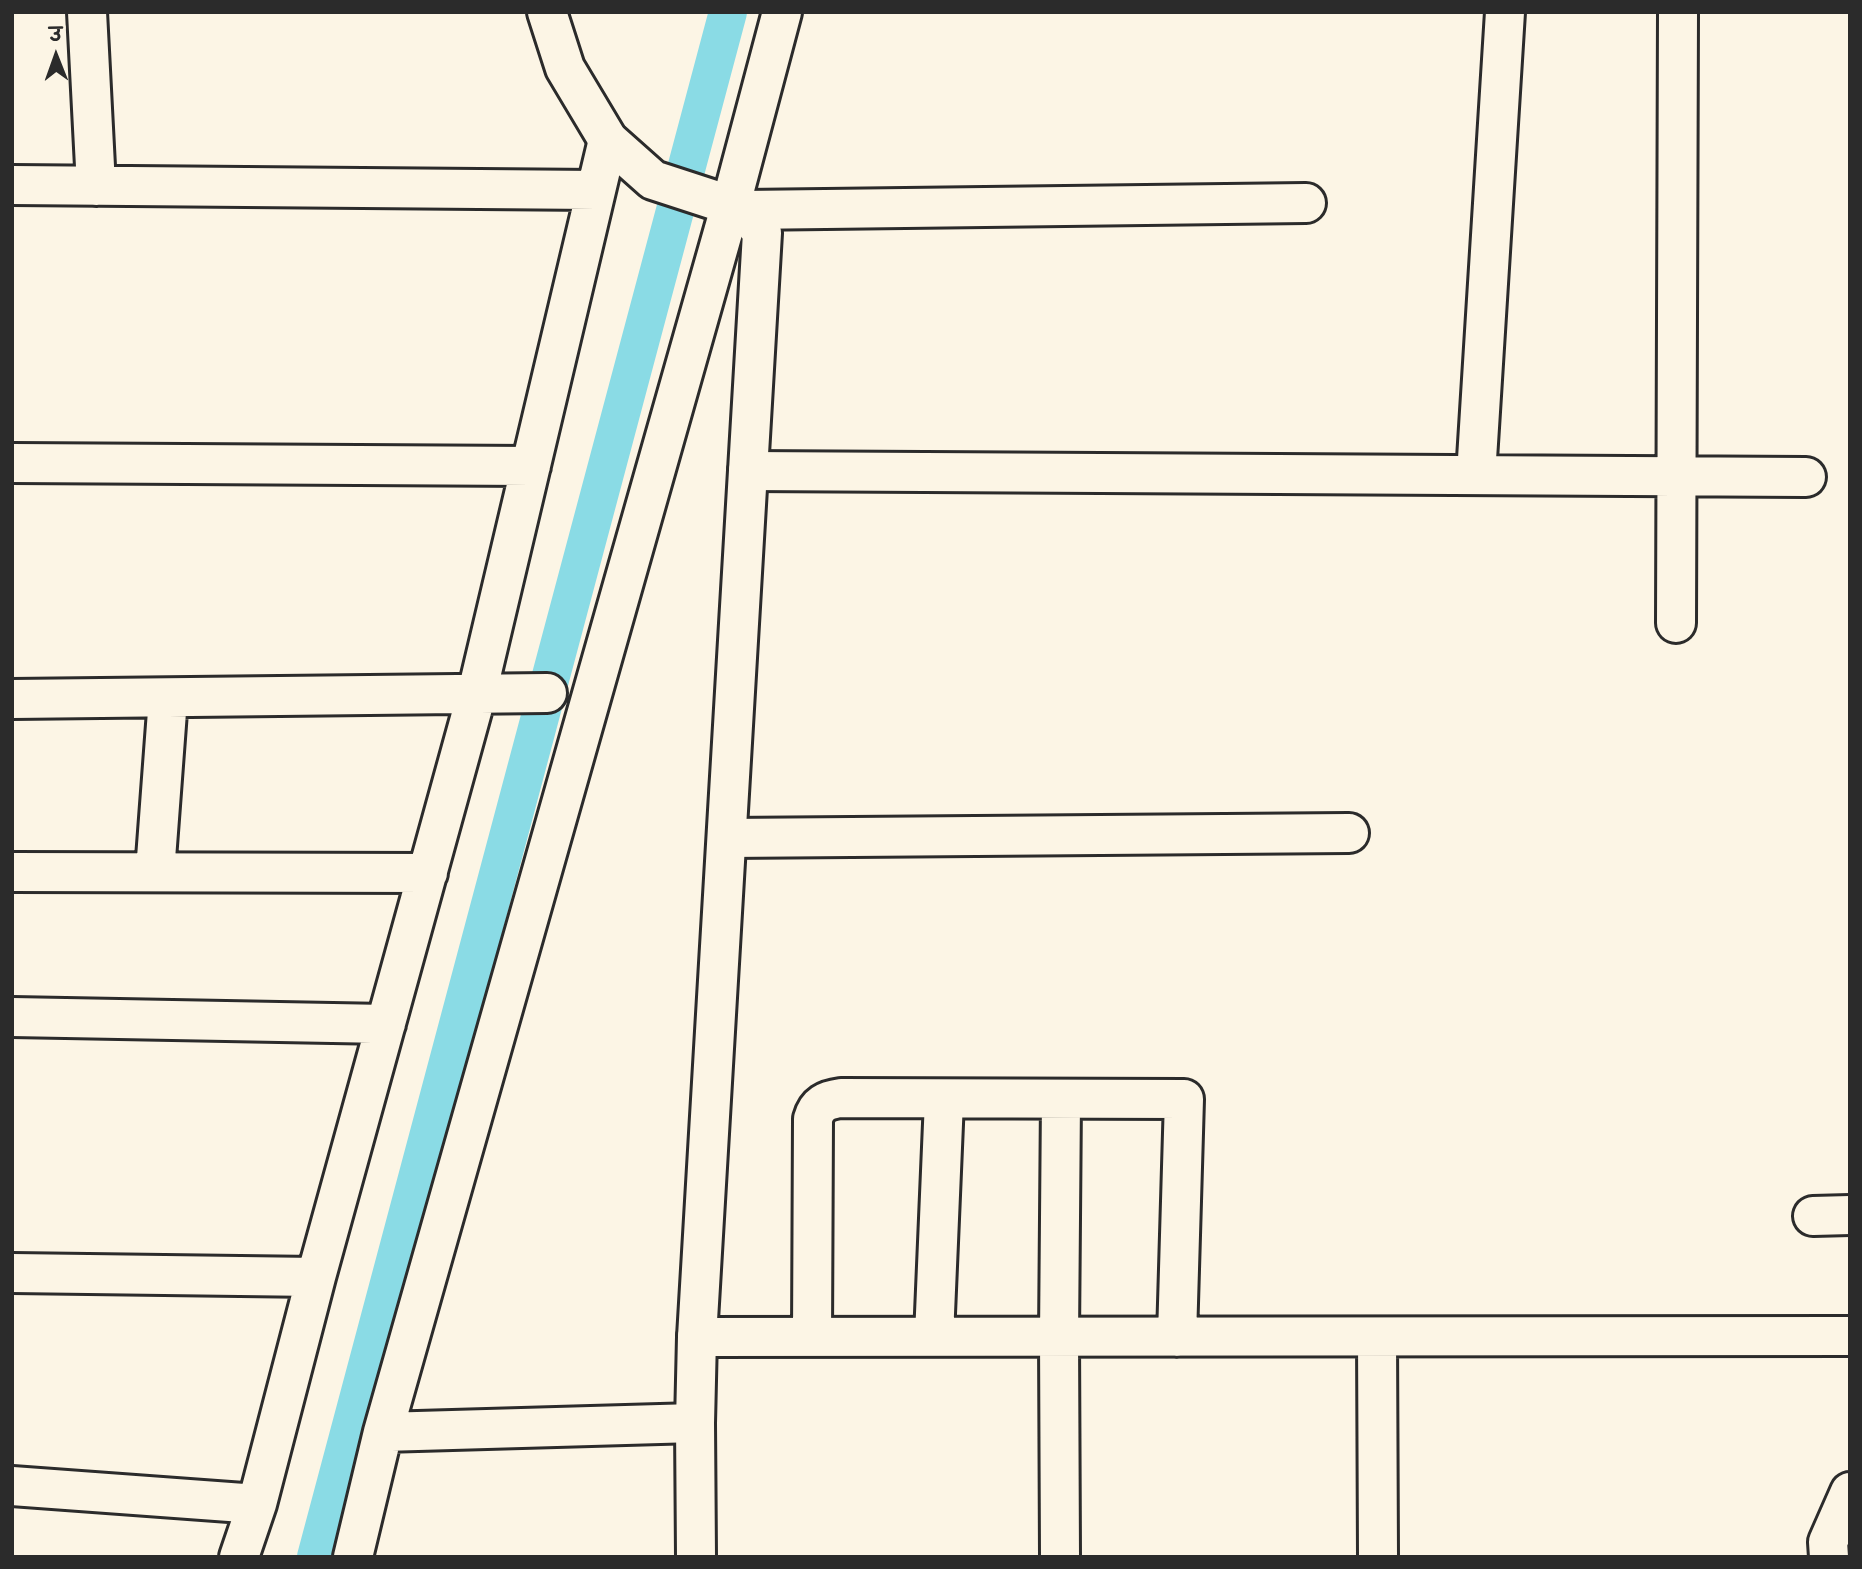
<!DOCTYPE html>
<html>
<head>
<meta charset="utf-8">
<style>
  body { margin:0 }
  #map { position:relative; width:1862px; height:1569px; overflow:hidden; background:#fcf5e5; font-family:"Comic Neue","Playpen Sans Deva",sans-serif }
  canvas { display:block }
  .frame { position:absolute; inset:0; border:14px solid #2b2b2b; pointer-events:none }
  .north { position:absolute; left:21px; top:21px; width:70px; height:70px; -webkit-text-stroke:5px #fcf5e5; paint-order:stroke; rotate:359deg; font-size:19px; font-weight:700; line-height:28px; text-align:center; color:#2b2b2b }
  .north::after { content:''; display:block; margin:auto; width:24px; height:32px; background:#2b2b2b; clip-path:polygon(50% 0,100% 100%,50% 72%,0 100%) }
</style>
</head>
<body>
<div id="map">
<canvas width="1862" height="1569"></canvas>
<div class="frame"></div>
<div class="north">उ</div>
</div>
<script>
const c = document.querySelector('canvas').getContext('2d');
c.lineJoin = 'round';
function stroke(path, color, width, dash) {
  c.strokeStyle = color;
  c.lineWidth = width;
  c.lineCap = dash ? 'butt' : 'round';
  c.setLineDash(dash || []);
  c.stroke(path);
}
stroke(new Path2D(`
  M316,1557l412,-1545`), '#8adbe5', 38);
const street = new Path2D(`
  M87,12l9,174
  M12,185l584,5
  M745,210l561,-7
  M12,463l519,3
  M748,471l1058,6
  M1476,475l29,-463
  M1676,623l2,-611
  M12,699l535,-6
  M727,838l622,-5
  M12,872l416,1
  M155,872l13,-174
  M12,1017l374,7
  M1813,1216l37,-1
  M12,1273l304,4
  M697,1337l1153,-1
  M812,1337l1,-218c4,-15 13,-19 28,-21l343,1 -7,238
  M934,1337l10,-237
  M1377,1337l1,220
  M383,1432l312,-9
  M12,1486l245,18
  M239,1557l18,-53 59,-227 161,-584 131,-553
  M353,1557l30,-125 348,-1228 51,-192
  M1060,1557l-1,-220 2,-238
  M1829,1557l-1,-15 22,-50`);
const secondary = new Path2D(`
  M547,12l18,56 43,72 45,40 92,30 17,23 -65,1104 -2,86 1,134`);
stroke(street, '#2b2b2b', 44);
stroke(secondary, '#2b2b2b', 44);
stroke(street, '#fcf5e5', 38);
stroke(secondary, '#fcf5e5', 38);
</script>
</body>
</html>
